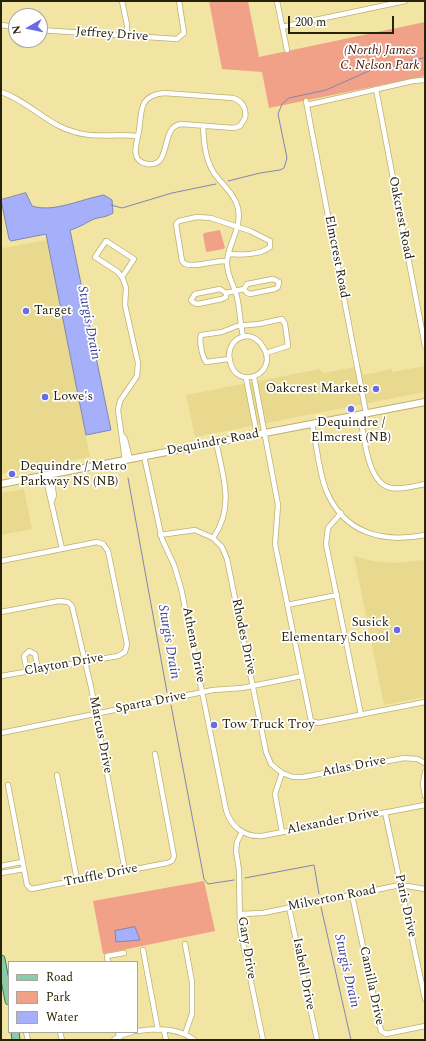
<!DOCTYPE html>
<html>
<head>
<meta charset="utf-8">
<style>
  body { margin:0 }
  #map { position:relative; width:426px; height:1041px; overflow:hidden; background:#f2e5a3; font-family:Spectral,serif }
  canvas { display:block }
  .frame { position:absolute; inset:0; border:2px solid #282308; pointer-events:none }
  .legend { position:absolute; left:8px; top:961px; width:130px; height:72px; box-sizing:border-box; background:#fff; border:1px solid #a9a79c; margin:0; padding:5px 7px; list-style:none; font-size:12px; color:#282308 }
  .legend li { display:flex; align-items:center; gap:8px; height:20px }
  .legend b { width:20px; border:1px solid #a9a79c }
  .north { position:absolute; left:8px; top:8px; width:40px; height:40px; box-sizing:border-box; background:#fff; border:1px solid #a9a79c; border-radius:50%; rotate:261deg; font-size:11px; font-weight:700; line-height:16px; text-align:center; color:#282308 }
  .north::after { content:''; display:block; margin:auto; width:14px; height:18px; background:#686be4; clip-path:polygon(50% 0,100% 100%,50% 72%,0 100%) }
  .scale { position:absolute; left:288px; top:16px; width:106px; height:18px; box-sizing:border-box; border:2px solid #282308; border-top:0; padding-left:5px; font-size:12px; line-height:14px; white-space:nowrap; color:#282308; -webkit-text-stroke:3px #fff; paint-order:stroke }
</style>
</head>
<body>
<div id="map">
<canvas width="426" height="1041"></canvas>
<div class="frame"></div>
<ul class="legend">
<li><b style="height:5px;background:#89cbab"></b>Road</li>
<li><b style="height:11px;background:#f0a187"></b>Park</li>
<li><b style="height:11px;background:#a6aff9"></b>Water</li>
</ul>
<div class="north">N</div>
<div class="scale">200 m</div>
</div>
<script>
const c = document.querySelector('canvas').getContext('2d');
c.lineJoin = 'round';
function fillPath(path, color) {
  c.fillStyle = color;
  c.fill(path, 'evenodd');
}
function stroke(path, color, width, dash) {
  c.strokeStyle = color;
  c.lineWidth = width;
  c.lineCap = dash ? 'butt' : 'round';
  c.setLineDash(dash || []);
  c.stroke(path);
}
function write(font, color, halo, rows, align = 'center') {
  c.font = font + ' Spectral,serif';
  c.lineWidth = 3.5;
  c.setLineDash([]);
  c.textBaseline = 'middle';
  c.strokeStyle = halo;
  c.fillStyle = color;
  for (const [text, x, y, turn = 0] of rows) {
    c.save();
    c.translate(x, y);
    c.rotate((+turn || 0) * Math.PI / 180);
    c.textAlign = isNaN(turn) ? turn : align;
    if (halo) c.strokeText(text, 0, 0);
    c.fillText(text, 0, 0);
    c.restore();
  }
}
fillPath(new Path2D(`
  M47,240l43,217 -89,17v-233l2,7z
  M361,366l2,9 29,-6v3l33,-6v26l-230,45 -9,-42 134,-26 3,4z
  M24,489l8,40 -31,6v-42z
  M354,556l18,5 23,2 30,-3v137l-41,8z`), '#e8d98f');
fillPath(new Path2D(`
  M209,1h39l11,56 166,-35v54l-156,32 -7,-36 -40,-3z
  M220,230l5,18 -2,1 -16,3 -1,-1 -3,-16 1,-2z
  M204,881l11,50 -112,23 -10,-53z`), '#f0a187');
const water = new Path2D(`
  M26,193l6,13c22,7 49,-7 72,-11l8,5 1,13c-6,4 -12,4 -19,6 -9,4 -13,8 -24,11l41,200 -25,5 -40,-201 -35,7 -2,-2 -8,-39z
  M135,927l5,13 -24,2 -1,-11z`);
fillPath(water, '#a6aff9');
stroke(water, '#8085b1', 1);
stroke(new Path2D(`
  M228,181l32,-8 20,-3 4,-2 3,-10 -9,-44 4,-10 7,-6 37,-8 45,-20 28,-4 16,-7 10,-1
  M111,205l11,3 50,-15 44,-9
  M128,478l39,214
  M171,705l33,174 4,5 26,-4
  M245,878l69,-13 5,29
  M321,907l30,133`), '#8085b1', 1);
const street = new Path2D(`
  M122,1l5,24v11
  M277,1l10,49
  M1,25l15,2
  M282,27l123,-26
  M40,30l137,9 7,-6 -5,-32
  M376,89l49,257
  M1,92c22,7 38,24 58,34 31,15 48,7 79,10
  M164,93l69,5c9,3 14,10 12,20l-5,8 -6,2 -53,-4c-22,3 -8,44 -34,40 -18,-3 -10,-22 -8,-33 3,-20 -1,-35 25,-38z
  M306,101l60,312
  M307,105l106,-24 12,-1
  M203,126c1,17 2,33 11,47 9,13 20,20 24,35 4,20 -9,34 -11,53 -1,13 7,24 10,36 3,13 3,26 6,39
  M227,261c-14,-1 -29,7 -42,3l-3,-3 -6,-37 3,-3 18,-4 14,1 39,13 20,10v6c-9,8 -30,8 -41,7
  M122,277l12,-18 -28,-18 -11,16 23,15 5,7 3,9 -1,17 13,58 -1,13 -17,25 -2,9 7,50
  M273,279l6,3 -1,5 -3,2 -25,5 -3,-1 -3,-4 3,-5z
  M220,289l6,4v4l-4,2 -24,5 -4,-1 -3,-3 4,-6z
  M226,293l18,-4
  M246,336c7,0 13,4 17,11 17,27 -27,45 -33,14 -3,-12 3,-23 16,-25z
  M229,359l-23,3c-4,-6 -7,-20 -5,-27l21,-3 15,-6 22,-2 23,-5 3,5 3,22 -22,7
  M254,377l24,128 -3,39 36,177 7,2 107,-21
  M246,378l11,57
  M360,415c4,20 7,69 31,73 11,2 23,-2 34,-4
  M312,424c5,21 6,45 14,66 18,44 57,53 99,45
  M122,435l3,4 5,20
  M216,442c7,34 19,65 -3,96l9,9 5,12 39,193 5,12 11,9 -7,21 7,38
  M144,456l18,83 12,26 7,23 45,222c5,17 18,27 36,26l163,-31
  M50,474l4,21 -2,6
  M45,475l17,74
  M341,513l-13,15 -2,16 35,171
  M160,535l35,-5 18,8
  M1,561l96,-19 6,2 5,7 19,93 -2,8 -7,4 -117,20
  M287,605l50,-10
  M1,612l58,-11 9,1 4,4 19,81 34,184
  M27,672l-3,-16 5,-5 6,3 3,16
  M1,733l212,-43 29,-2 60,-12
  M425,772l-2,12 2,12
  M282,773l11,4h10l101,-19 13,1 8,4
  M57,775l20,105
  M8,785l19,100 4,4 136,-26 5,-2 2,-5 -19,-102
  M385,812l40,187
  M242,832l-5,10 -1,9 3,19 1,58 23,112
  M1,866l21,-4
  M1,873l23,-4
  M352,895l29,136 5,3 39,-8
  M289,907l28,133
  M240,914l23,-1 132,-27h12l18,3
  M143,950l15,80
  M108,962l-1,-6 17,-3
  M164,1030l2,10
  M137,1031c19,-3 42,-3 57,9
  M26,1032l2,8
  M60,1032l2,8
  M118,1032l2,8
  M185,1034l7,-20v-32l-7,-38
  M114,1040l5,-4 13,-4`);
const secondary = new Path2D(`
  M1,484l424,-82`);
const primary = new Path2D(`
  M1,959l8,42
  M15,1032l1,8`);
stroke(street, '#bdb070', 6);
stroke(secondary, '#bdb070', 8);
stroke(primary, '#347a4e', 9);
stroke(street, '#fff', 4.5);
stroke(secondary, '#fff', 6);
stroke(primary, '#89cbab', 7);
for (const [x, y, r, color] of [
  [26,311,4,"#686be4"],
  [376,389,4,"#686be4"],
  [45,397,4,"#686be4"],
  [351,409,4,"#686be4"],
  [12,474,4,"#686be4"],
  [397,630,4,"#686be4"],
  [214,725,4,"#686be4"]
]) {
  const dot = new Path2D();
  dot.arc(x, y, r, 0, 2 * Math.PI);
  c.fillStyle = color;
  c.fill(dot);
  stroke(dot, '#fff', 1.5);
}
write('13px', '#282308', '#fff', [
  ["Jeffrey Drive",112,35,4],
  ["Oakcrest Road",400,218,79],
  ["Elmcrest Road",336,257,79],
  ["Dequindre Road",213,443,-11],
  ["Rhodes Drive",243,637,78],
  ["Athena Drive",193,645,79],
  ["Clayton Drive",64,665,-10],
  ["Sparta Drive",151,703,-11],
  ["Marcus Drive",100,735,79],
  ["Atlas Drive",354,767,-11],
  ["Alexander Drive",333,822,-11],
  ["Truffle Drive",101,876,-11],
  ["Milverton Road",332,899,-11],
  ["Paris Drive",405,906,78],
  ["Gary Drive",246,948,81],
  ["Isabell Drive",303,974,79],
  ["Camilla Drive",371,986,78]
]);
write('italic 13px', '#491605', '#fff', [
  ["(North) James",380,51],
  ["C. Nelson Park",380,66]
]);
write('13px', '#282308', '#fff', [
  ["Target",34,311],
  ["Oakcrest Markets",368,389,"right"],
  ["Lowe's",53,397],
  ["Dequindre /",351,423,"center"],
  ["Elmcrest (NB)",351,438,"center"],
  ["Dequindre / Metro",20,467],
  ["Parkway NS (NB)",20,482],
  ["Susick",389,623,"right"],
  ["Elementary School",389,638,"right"],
  ["Tow Truck Troy",222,725]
], 'left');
write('italic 14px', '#3f4095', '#fff', [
  ["Sturgis Drain",88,323,79],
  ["Sturgis Drain",168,642,80],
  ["Sturgis Drain",346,971,77]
]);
</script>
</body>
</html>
